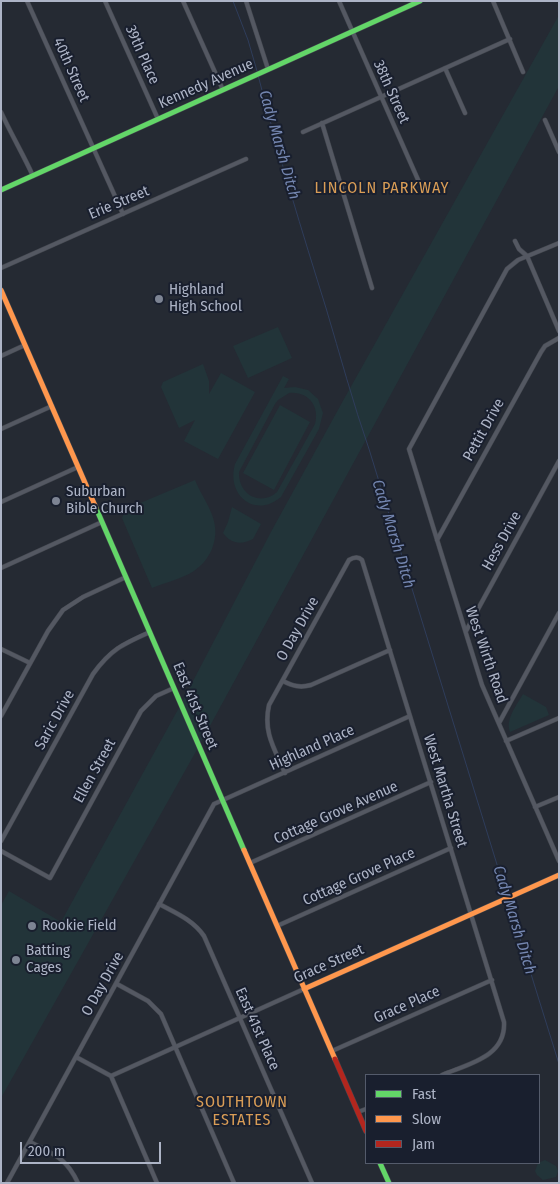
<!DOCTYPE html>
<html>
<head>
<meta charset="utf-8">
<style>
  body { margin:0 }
  #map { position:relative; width:560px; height:1184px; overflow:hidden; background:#252a33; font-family:"Fira Sans Condensed",sans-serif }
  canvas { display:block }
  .frame { position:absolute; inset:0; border:2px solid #adb4c6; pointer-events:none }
  .legend { position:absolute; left:365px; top:1074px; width:175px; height:90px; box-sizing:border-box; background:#191f2e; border:1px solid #545b6b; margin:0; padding:6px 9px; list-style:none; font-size:15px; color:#adb4c6 }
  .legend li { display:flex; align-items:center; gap:10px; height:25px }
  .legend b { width:25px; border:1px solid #545b6b }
  .scale { position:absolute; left:20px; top:1142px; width:141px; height:22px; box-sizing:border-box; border:2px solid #adb4c6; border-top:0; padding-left:6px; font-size:15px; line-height:18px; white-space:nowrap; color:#adb4c6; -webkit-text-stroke:4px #191f2e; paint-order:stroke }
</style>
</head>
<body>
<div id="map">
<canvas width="560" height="1184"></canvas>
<div class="frame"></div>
<ul class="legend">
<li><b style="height:6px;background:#63d668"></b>Fast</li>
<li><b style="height:6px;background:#ff974d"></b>Slow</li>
<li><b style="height:6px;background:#b3261e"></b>Jam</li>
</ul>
<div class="scale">200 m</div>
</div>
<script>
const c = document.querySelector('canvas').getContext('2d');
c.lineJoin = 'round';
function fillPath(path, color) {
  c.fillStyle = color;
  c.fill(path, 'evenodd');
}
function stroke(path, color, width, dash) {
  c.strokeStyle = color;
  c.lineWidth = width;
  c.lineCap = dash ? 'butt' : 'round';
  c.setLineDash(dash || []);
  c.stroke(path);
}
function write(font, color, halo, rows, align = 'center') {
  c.font = font + ' "Fira Sans Condensed",sans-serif';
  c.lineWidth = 4;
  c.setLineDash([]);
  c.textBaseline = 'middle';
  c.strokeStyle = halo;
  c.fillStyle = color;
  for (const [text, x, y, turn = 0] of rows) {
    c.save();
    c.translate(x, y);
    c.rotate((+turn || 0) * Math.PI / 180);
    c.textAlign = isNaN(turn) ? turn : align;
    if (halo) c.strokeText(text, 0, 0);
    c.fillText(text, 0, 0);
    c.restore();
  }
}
fillPath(new Path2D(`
  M559,15v71l-360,660 -198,352v-193l8,-14 52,31 120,-218 91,-174 72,-131z
  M278,327l14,31 -44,20 -15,-32z
  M203,364l6,17v13l12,-21 34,19 -37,67 -34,-18 11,-21 -16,8 -18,-41 2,-5z
  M283,376l6,3 -5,9 11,-1 13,3 10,9 5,14 -4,16 -38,68c-26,22 -55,-2 -46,-33zM289,393c19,-2 31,13 26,31l-38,68c-17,15 -39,2 -38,-20l36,-68 3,-4z
  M280,405l30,17 -36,68 -31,-17z
  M195,480c10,24 28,41 17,69 -5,11 -12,19 -23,25 -12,6 -25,9 -37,14l-30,-70 4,-9z
  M232,507l29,17 -8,15c-12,6 -22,5 -30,-6l5,-11z
  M523,694l23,13 3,8 -39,17c-5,-13 7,-27 13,-38z
  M545,1160l11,6 2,5 -2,6 -13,3 -6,-5 -2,-4 3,-8z`), '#223439');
stroke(new Path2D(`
  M233,1l15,39 9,31
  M258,75c20,79 44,156 68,233 14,47 27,95 43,141l138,448
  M508,900l51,164`), '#2f3d5b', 1);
const street = new Path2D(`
  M27,1l96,213
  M105,1l53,118
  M183,1l40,89
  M246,1l22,68
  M339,1l84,190
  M493,1l30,71
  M445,68l20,45
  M1,112c10,22 22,42 32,64
  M545,120l14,32
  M322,123l50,165
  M303,132l207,-93
  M515,241l4,8 8,7 32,75
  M559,243l-41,17 -11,9 -98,180 73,236 77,176
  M1,268l245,-109
  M1,356l24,-11
  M1,429l51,-23
  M1,502l77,-35
  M437,540l104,-188 4,-6 14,-8
  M1,568l101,-46
  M466,631l93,-170
  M1,649l29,14
  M283,681c10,5 17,7 28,4l79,-35
  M1,716l47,-85 15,-21 20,-13 43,-20
  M499,723l60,-110
  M506,741l53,-23
  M285,773c-11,-25 -22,-41 -16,-68l80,-145c5,-3 9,-4 13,0l142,462c2,35 -36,42 -62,53
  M535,807l24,-10
  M1,841l92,-167c18,-25 30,-30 57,-42
  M1,851l49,27 91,-167 15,-15 18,-8
  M250,863l181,-81
  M159,904c17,9 34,16 45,32l108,247
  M277,926l174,-78
  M117,984l31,17 13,13 73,169
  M332,1051l160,-71
  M76,1057l35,19 46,107
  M111,1076l193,-87
  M358,1112l8,-3
  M30,1142c23,12 36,15 48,41
  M7,1183l207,-379 196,-88`);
const fast = new Path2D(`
  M1,190l419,-189
  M96,508l148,342
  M380,1163l9,20`);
const slow = new Path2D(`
  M1,290l95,218
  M244,850l91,209
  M304,989l255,-114`);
const jam = new Path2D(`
  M335,1059l31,72`);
stroke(street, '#42464e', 5);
stroke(fast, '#42464e', 6);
stroke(slow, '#42464e', 6);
stroke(jam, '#42464e', 6);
stroke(street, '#545862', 4);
stroke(fast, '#63d668', 5);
stroke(slow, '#ff974d', 5);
stroke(jam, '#b3261e', 5);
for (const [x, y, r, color] of [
  [159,299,5,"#7d8493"],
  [56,501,5,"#7d8493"],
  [32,926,5,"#7d8493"],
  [16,960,5,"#7d8493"]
]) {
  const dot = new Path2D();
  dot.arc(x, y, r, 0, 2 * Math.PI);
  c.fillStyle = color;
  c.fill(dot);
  stroke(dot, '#191f2e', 2);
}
write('15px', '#adb4c6', '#191f2e', [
  ["39th Place",142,55,66],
  ["40th Street",71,70,66],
  ["Kennedy Avenue",206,84,-24],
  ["38th Street",391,92,66],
  ["Erie Street",119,203,-23],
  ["Pettit Drive",484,430,-61],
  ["Hess Drive",502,541,-61],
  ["O Day Drive",298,629,-61],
  ["West Wirth Road",486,655,71],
  ["East 41st Street",195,706,67],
  ["Saric Drive",55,720,-61],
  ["Highland Place",312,748,-24],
  ["Ellen Street",95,771,-61],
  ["West Martha Street",445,791,73],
  ["Cottage Grove Avenue",336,813,-24],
  ["Cottage Grove Place",359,877,-24],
  ["Grace Street",329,964,-24],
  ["O Day Drive",103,984,-61],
  ["Grace Place",407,1005,-24],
  ["East 41st Place",257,1029,66]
]);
write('15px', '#adb4c6', '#191f2e', [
  ["Highland",169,290],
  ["High School",169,307],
  ["Suburban",66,492],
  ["Bible Church",66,509],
  ["Rookie Field",42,926],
  ["Batting",26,951],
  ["Cages",26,968]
], 'left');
write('italic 16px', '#7486b0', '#191f2e', [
  ["Cady Marsh Ditch",279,145,74],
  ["Cady Marsh Ditch",393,534,73],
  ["Cady Marsh Ditch",514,920,73]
]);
c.letterSpacing = '1px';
write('16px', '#d99d56', '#191f2e', [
  ["LINCOLN PARKWAY",382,189],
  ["SOUTHTOWN",242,1103],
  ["ESTATES",242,1121]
]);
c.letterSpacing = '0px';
</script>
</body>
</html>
